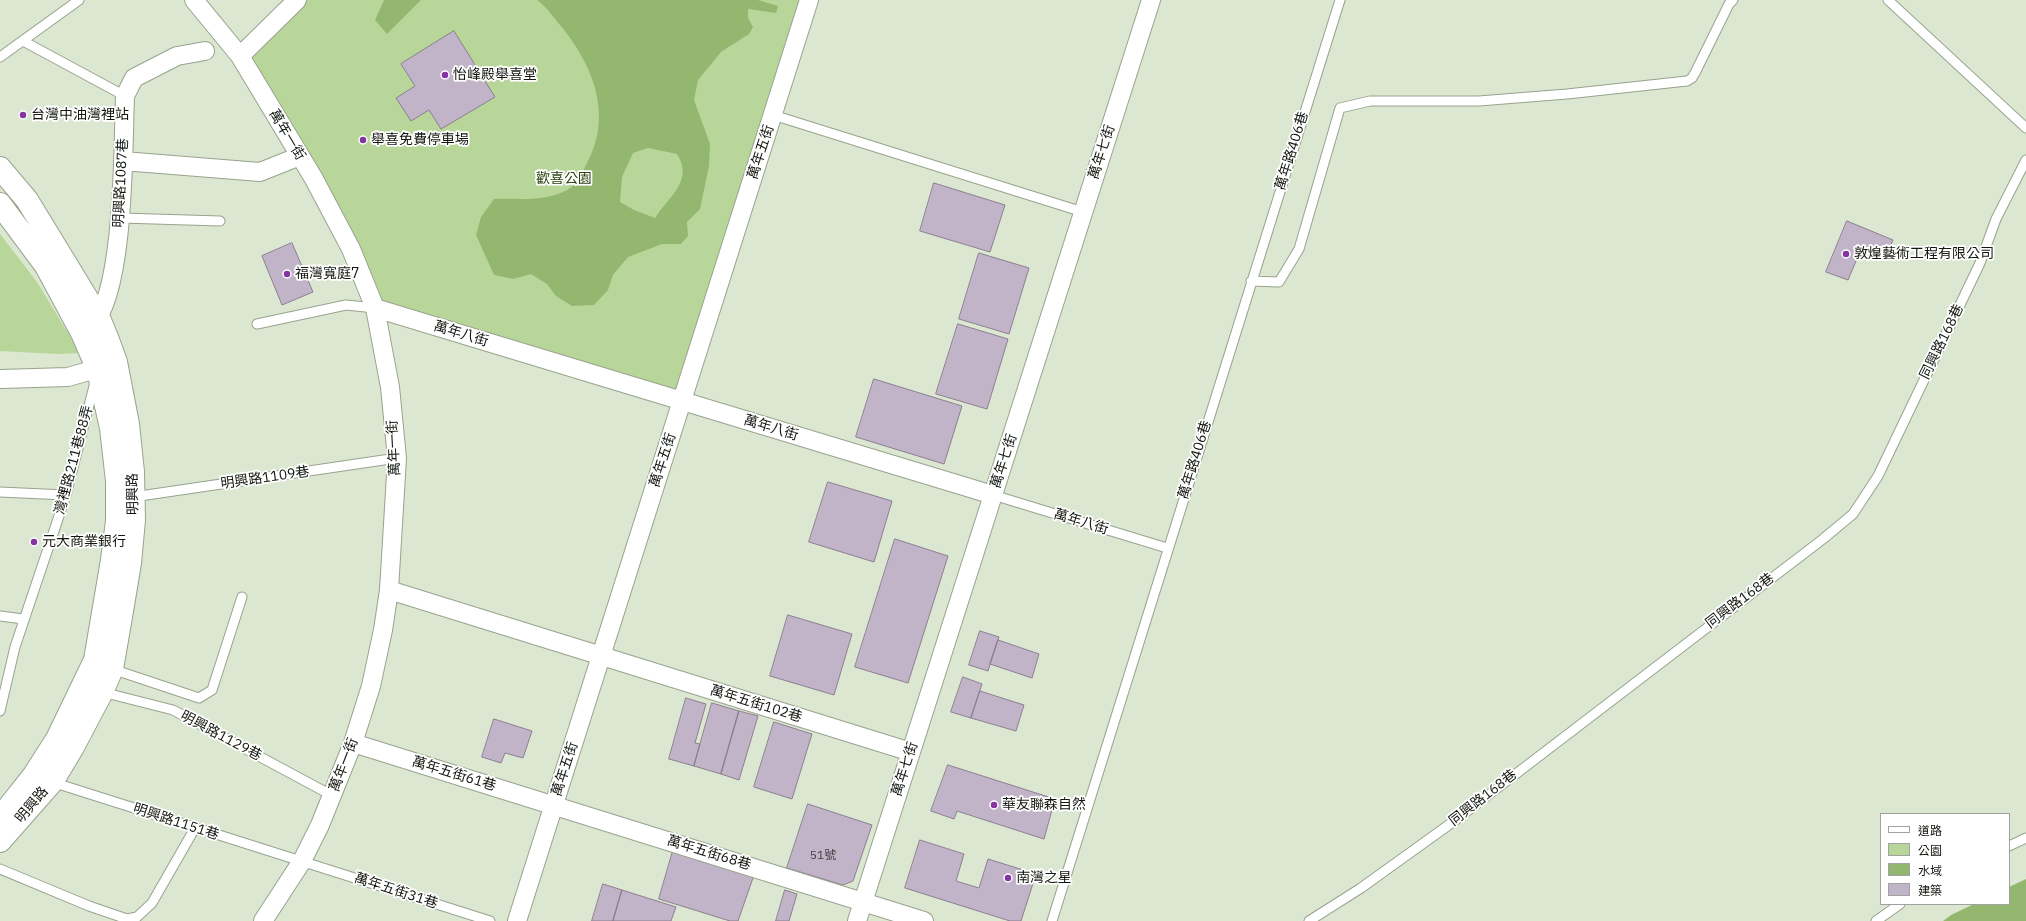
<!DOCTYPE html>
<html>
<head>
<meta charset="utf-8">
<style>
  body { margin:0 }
  #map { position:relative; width:2026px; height:921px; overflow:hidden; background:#dbe7d1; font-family:"IBM Plex Sans","Noto Sans TC",sans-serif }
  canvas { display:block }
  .legend { position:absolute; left:1880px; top:813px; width:130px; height:92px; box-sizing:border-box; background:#fff; border:1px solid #a1a29f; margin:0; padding:5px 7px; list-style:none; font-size:12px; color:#131710 }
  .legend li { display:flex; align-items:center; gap:8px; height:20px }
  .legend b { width:20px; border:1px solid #a1a29f }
</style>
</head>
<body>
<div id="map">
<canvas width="2026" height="921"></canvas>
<ul class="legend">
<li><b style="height:5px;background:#fff"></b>道路</li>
<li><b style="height:11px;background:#b8d69a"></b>公園</li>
<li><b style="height:11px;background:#94b770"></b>水域</li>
<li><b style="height:11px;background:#c2b4c8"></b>建築</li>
</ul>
</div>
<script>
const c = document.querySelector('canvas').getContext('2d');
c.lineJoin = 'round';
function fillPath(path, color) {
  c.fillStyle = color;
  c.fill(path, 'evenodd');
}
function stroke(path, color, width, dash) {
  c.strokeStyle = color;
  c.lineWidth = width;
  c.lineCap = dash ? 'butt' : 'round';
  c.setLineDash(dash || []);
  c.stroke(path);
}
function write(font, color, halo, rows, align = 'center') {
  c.font = font + ' "IBM Plex Sans","Noto Sans TC",sans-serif';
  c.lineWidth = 3.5;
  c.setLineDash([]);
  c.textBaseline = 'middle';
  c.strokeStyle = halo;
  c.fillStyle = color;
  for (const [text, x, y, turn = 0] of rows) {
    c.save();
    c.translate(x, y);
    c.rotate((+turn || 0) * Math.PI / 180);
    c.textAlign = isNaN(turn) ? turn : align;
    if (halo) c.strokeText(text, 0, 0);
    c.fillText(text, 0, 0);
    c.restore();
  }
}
fillPath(new Path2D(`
  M297,0h512l-127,401 -307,-93 -135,-252z
  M0,234l37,48 43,71 -23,1 -57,-3z`), '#b8d69a');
fillPath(new Path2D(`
  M384,0h37l-34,34 -12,-14z
  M537,0h221l20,6 -2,7 -28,-4v9l5,9 -4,7 -28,18 -23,28 -4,20 16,44 -1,22 -9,43 -13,13 1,14 -7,8h-19l-34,13 -15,18 -5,15 -14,15 -22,1 -16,-10 -9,-12 -16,-10 -18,5 -19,-4 -18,-40 5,-18 13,-18c27,-1 56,4 79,-13 6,-5 10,-15 13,-21 28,-50 7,-100 -26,-140 -7,-8 -14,-19 -23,-25zM648,148l29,6c17,27 -8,42 -22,64l-21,-8 -14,-8 2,-25 11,-24z
  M2026,879v42h-83l8,-6 23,-11h35v-17z`), '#94b770');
const building = new Path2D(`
  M454,31l41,66 -54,32 -12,-19 -18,11 -15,-23 19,-12 -14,-22z
  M934,183l71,22 -15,47 -70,-21z
  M1847,221l46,19 -8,19 -24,-10 -13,31 -22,-8z
  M292,243l21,49 -31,13 -20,-49z
  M979,253l50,15 -20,66 -50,-15z
  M958,324l50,15 -21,70 -51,-15z
  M874,379l88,27 -18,58 -88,-27z
  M828,482l64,19 -18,61 -65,-20z
  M895,539l53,17 -40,127 -53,-16z
  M788,615l64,19 -18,61 -64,-19z
  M980,631l19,6 -11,34 -19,-6z
  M998,640l41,14 -7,24 -42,-14z
  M963,677l19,7 -11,34 -20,-6z
  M980,691l44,14 -8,26 -45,-13z
  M686,698l20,6 -11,39 5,1 -6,22 -25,-7z
  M712,703l27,8 -18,63 -27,-8z
  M739,711l19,5 -19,64 -18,-6z
  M494,719l38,12 -9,27 -18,-5 -4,10 -19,-6z
  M774,722l38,12 -20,65 -38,-12z
  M948,765l107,34 -11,40 -87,-28 -3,8 -23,-8z
  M808,804l64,21 -19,56 -10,4 -56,-17z
  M920,840l44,14 -8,27 23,7 9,-29 48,15 -15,47h-11l-105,-33z
  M673,851l81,24 -16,46h-8l-71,-22z
  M603,884l19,6 -9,31h-21z
  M622,890l54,17 -5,14h-58z
  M785,890l12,4 -8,27h-13z`);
fillPath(building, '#c2b4c8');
stroke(building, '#8b7e91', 1);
const lane = new Path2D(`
  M1888,0l138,128
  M23,41l102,55
  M0,57l79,-57
  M773,115l310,97
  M121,218l99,3
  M1251,281l28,1 20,-33 41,-141 30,-7h109l88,-7 120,-13 5,-3 4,-7 33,-67 4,-4
  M257,324l89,-19 29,3
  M0,492l66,3
  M993,495l174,53
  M133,497l264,-39
  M0,616l23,3
  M112,669l87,29 13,-8 30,-93
  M102,692l71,18 160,86
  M0,711l15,-64 51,-152 29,-113
  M52,782l438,139
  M2009,846l17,-8
  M0,869l89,37 38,13 10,-2 15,-14 43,-75
  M1052,921l288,-921
  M1309,921l52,-33 96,-69 366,-280 30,-25 25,-38 102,-213 16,-44 30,-59
  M1876,921l24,-17`);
const street = new Path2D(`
  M194,0l46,56 74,123 37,70 24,59 15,79 7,71 -8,132 -6,40 -12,56 -18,57 -33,82 -18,36 -39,60
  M240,56l57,-56
  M123,161l137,11 40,-16
  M375,308l618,187
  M92,325c33,-32 31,-181 33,-229l9,-18 43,-22 28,-5
  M0,379l68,-2 42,-12
  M389,590l522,162
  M353,743l571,178
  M517,921l292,-921
  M857,921l294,-921`);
const primary = new Path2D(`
  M0,168l27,32 72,118 9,22 8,22 12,62 5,48 1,48 -4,43 -8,48 -10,58 -10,23 -29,55 -21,35 -52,59
  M0,204l46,62 36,67 16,37 13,58 6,53v40l-5,39 -17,100 -38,79 -23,36 -34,43`);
stroke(lane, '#98a38e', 11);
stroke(street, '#98a38e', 20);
stroke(primary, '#98a38e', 24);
stroke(lane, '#fff', 9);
stroke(street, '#fff', 18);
stroke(primary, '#fff', 22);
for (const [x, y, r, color] of [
  [445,75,4,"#8634a3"],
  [23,115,4,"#8634a3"],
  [363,140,4,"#8634a3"],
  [1846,254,4,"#8634a3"],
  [287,274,4,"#8634a3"],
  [34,542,4,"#8634a3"],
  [994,805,4,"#8634a3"],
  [1008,878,4,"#8634a3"]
]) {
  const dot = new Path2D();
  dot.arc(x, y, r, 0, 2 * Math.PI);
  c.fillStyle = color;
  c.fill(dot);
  stroke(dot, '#fff', 1.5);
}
write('12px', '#3f3e3e', null, [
  ["51號",823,856]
]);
write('14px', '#131710', '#fff', [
  ["怡峰殿舉喜堂",453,75],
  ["台灣中油灣裡站",31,115],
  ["舉喜免費停車場",371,140],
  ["敦煌藝術工程有限公司",1854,254],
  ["福灣寬庭7",295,274],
  ["元大商業銀行",42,542],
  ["華友聯森自然",1002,805],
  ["南灣之星",1016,878]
], 'left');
write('14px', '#131710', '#fff', [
  ["萬年一街",287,135,59],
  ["萬年路406巷",1292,151,-73],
  ["萬年五街",761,152,-72],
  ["萬年七街",1102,152,-72],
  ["明興路1087巷",121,183,-87],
  ["萬年八街",461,334,17],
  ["同興路168巷",1942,342,-64],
  ["萬年八街",771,428,17],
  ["萬年一街",394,448,-93],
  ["灣裡路211巷88弄",74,460,-75],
  ["萬年五街",663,460,-72],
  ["萬年路406巷",1195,460,-73],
  ["萬年七街",1004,461,-72],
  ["明興路1109巷",265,478,-8],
  ["明興路",133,494,-91],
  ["萬年八街",1081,522,17],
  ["同興路168巷",1740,601,-37],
  ["萬年五街102巷",756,704,17],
  ["明興路1129巷",221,736,28],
  ["萬年一街",344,765,-69],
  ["萬年五街",565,769,-72],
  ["萬年七街",905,769,-72],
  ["萬年五街61巷",454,774,17],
  ["同興路168巷",1483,798,-38],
  ["明興路",32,805,-50],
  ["明興路1151巷",176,822,18],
  ["萬年五街68巷",709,853,17],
  ["萬年五街31巷",396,891,18]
]);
write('14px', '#2c420f', '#fff', [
  ["歡喜公園",564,179]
]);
</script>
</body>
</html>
